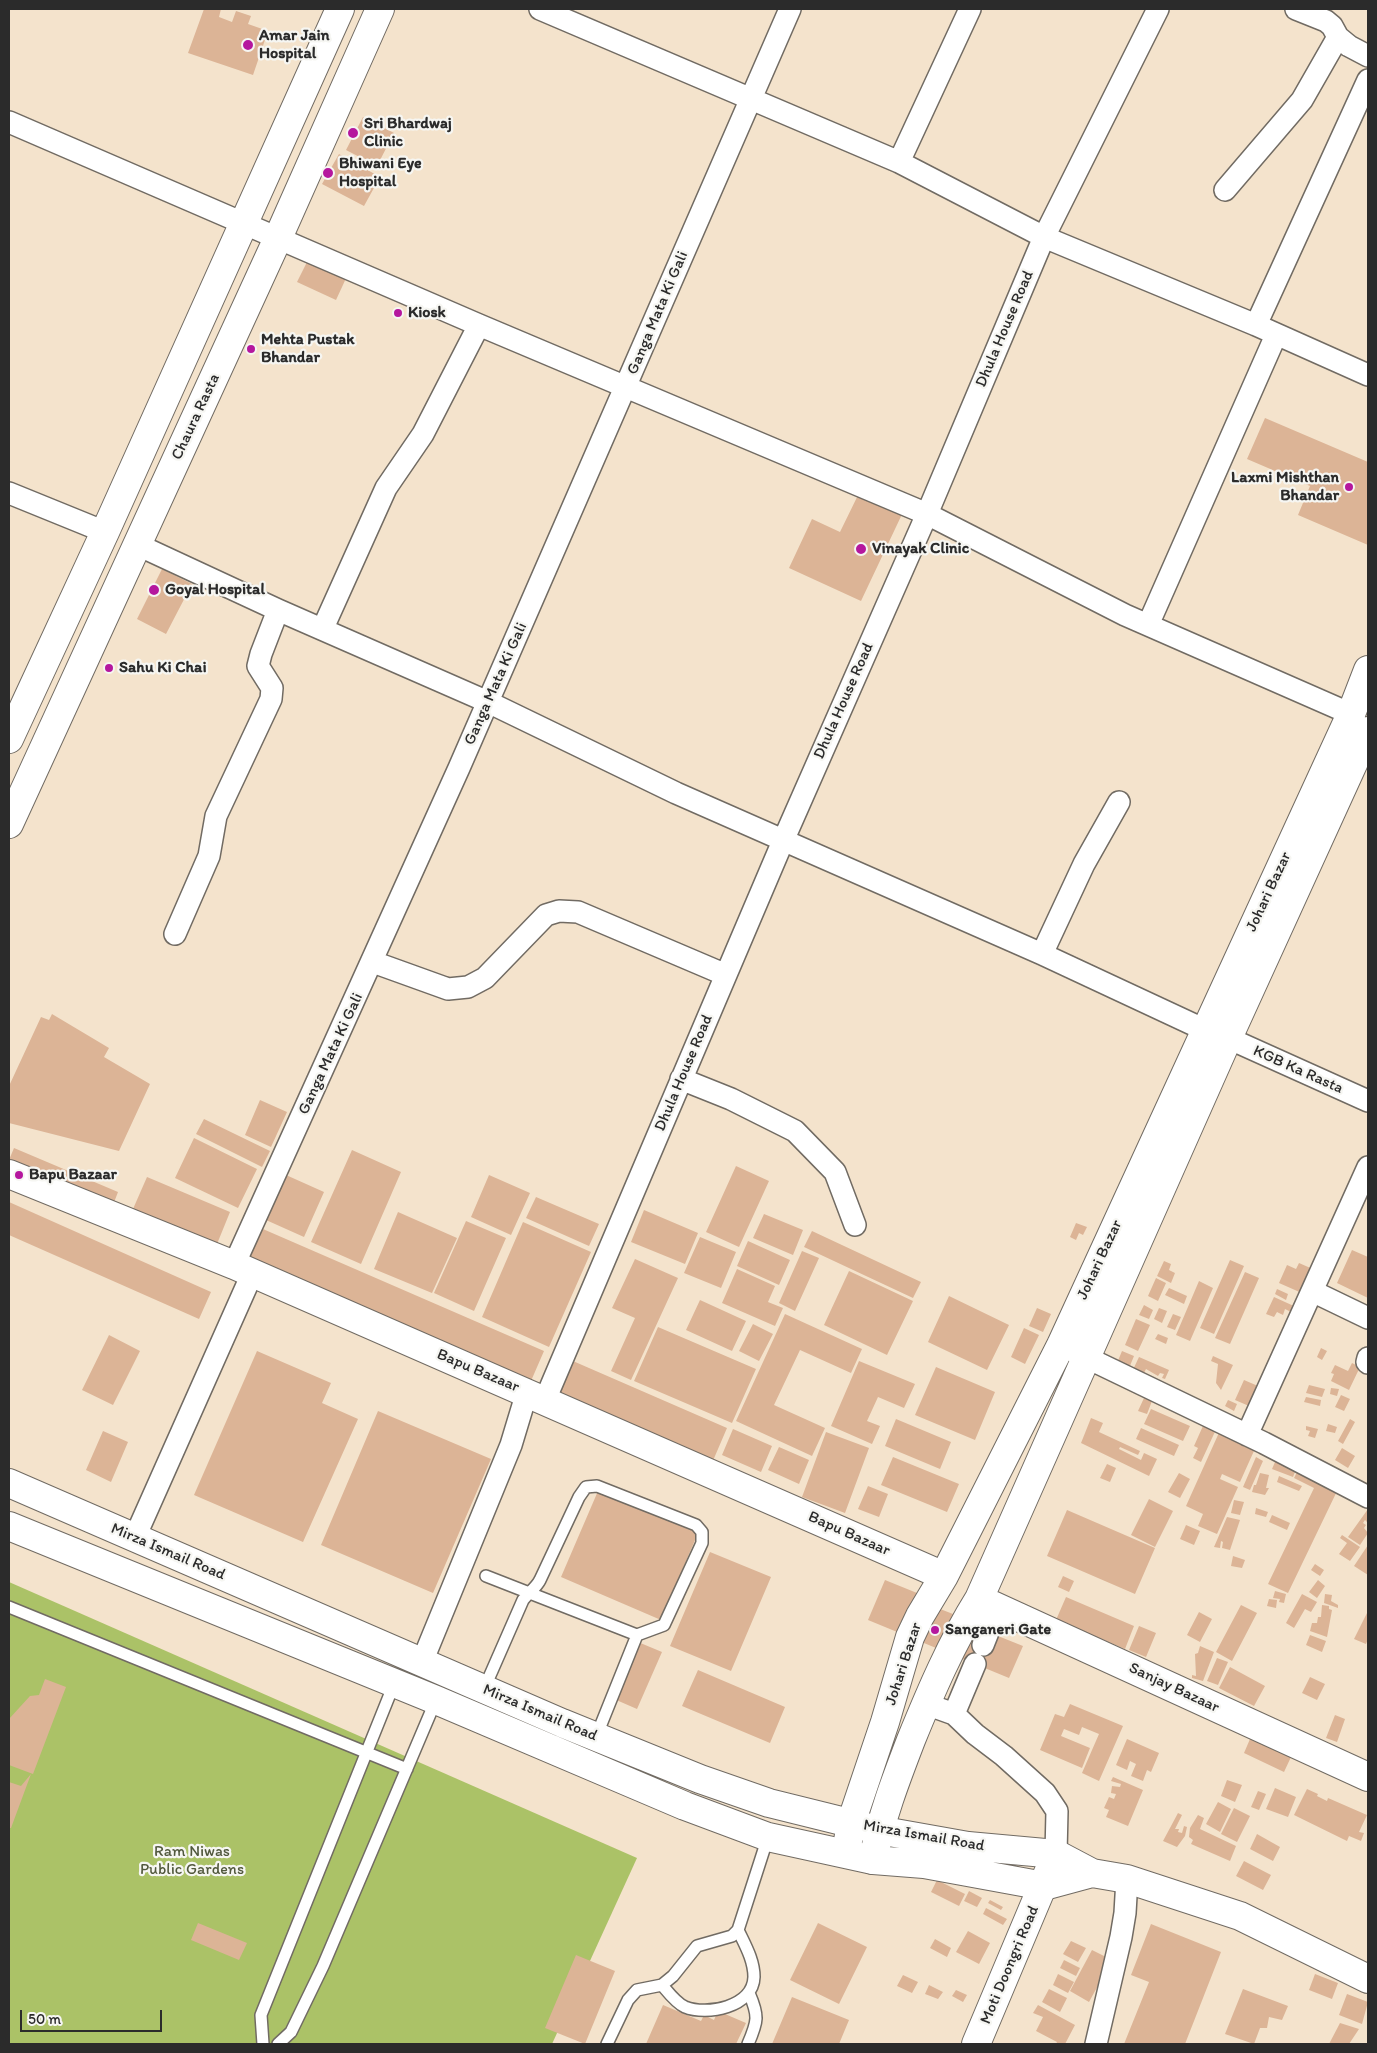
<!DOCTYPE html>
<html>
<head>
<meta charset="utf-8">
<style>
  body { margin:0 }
  #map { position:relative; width:1377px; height:2053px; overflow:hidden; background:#f4e3cc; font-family:Itim,sans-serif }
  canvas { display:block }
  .frame { position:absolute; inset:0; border:10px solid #2b2b2b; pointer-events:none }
  .scale { position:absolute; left:20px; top:2010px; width:142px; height:22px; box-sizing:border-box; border:2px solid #2b2b2b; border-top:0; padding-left:6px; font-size:15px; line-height:18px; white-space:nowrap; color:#2b2b2b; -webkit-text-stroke:4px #f6f6f2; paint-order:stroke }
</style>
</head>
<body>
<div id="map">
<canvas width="1377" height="2053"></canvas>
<div class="frame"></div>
<div class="scale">50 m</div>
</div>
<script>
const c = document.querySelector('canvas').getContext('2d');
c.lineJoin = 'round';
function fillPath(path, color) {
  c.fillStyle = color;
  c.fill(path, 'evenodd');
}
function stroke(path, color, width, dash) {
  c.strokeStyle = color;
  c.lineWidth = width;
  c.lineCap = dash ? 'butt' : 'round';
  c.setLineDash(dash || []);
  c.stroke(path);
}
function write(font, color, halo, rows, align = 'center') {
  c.font = font + ' Itim,sans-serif';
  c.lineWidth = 4.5;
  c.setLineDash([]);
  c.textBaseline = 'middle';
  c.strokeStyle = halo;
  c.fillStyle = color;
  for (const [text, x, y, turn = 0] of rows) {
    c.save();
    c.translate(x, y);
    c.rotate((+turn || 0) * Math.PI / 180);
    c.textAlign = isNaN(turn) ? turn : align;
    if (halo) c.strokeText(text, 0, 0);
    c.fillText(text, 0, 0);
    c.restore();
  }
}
fillPath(new Path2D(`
  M9,1582l628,276 -85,186h-543z`), '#abc267');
fillPath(new Path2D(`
  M204,9h17l-2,8 13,5 4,-11 15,5 -3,8 20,7 -15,44 -65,-22z
  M363,117l31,16 -17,33 -31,-16z
  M339,154l41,23 -16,29 -42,-22z
  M310,256l38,18 -12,26 -39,-18z
  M1265,418l103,44v83l-70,-30 12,-29 -63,-27z
  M861,489l43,21 -43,91 -72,-33 23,-49 28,13z
  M162,569l30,15 -26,50 -29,-15z
  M52,1014l57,34 -5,9 46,27 -31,67 -110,-28v-37l32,-69 8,3z
  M260,1100l27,12 -16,35 -26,-12z
  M204,1119l66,32 -8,16 -66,-33z
  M194,1138l63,31 -19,39 -63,-30z
  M14,1148l104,44 -5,13 -104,-45z
  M352,1150l49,22 -40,92 -50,-22z
  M736,1166l33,15 -30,66 -33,-15z
  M286,1175l38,17 -20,45 -38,-17z
  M489,1175l41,18 -19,42 -40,-18z
  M147,1177l83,35 -13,32 -84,-35z
  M536,1197l63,27 -10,22 -63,-28z
  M9,1202l202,90 -12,27 -190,-84z
  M644,1210l54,23 -13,31 -54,-22z
  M398,1212l59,26 -25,55 -58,-24z
  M764,1214l39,16 -10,25 -40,-17z
  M466,1221l40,17 -32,73 -40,-18z
  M523,1222l68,30 -42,95 -67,-30z
  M1076,1223l11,4 -4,8 -4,-2 -3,7 -6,-3z
  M256,1226l288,125 -13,30 -287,-126z
  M812,1231l109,51 -8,16 -109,-51z
  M700,1237l36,15 -15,36 -37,-15z
  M748,1241l42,19 -11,25 -42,-19z
  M1352,1250l16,7v41l-31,-15z
  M802,1251l17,7 -24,53 -16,-8z
  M635,1259l43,19 -47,102 -20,-9 24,-53 -23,-10z
  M1230,1260l14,6 -30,68 -14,-6z
  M1164,1261l7,3 -2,6 6,3 -4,10 -14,-7z
  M1299,1263l16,7 -11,24 -25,-11 8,-18 9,4z
  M737,1269l38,17 -7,16 15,6 -8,18 -53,-23z
  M849,1271l64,30 -26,54 -63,-30z
  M1245,1272l14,6 -29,66 -15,-6z
  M1156,1278l10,5 -8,18 -10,-5z
  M1199,1281l14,7 -23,53 -14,-6z
  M1169,1288l18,8 -3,8 -19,-9z
  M1277,1289l11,5 -2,6 -11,-6z
  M949,1296l60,29 -22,45 -59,-28z
  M1274,1297l22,10 -3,6 -8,-4 -2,6 -6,-3 -3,5 -8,-3z
  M700,1300l46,21 -14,30 -46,-21z
  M1144,1305l9,5 -4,9 -10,-4z
  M1037,1308l14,6 -8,18 -14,-6z
  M1159,1308l8,3 -5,12 -8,-4z
  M785,1314l77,35 -11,24 -51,-23 -26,55 51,23 -13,28 -76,-35z
  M1173,1314l8,3 -6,13 -8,-3z
  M1136,1319l14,6 -12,26 -13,-6z
  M753,1324l20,10 -14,27 -20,-10z
  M658,1327l98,42 -24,54 -98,-42z
  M1024,1328l15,7 -14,29 -14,-7z
  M1158,1334l10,4 -2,6 -11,-5z
  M109,1335l31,16 -27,54 -31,-15z
  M1321,1348l6,3 -5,9 -5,-3z
  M257,1351l74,32 -9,20 36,16 -55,123 -109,-47z
  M1122,1351l12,5 -7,17 -12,-5z
  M1213,1356l20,9 -12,25 -5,-7 2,-19 -7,-3z
  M1139,1357l30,13 -4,9 -3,-1 2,-4 -4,-1 -2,3 -12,-7 -5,10 -10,-5z
  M566,1358l161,70 -15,35 -161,-70z
  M859,1361l56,23 -11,24 -26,-11 -11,24 13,5 -8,18 -41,-18z
  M1352,1363l8,4 -11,23 -18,-9 3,-7 -3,-1 4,-8 13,6z
  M936,1367l59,25 -20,48 -60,-25z
  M1244,1380l21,9 -9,20 -21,-9z
  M1309,1385l16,4 -3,8 -16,-4z
  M1331,1388l8,1 -2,7 -7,-2z
  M1341,1395l9,4 -6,12 -9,-4z
  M1306,1397l15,3 -1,6 -16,-4z
  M1144,1398l8,3 -5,13 -9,-3z
  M1228,1400l9,4 -3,7 -9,-5z
  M1151,1409l39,17 -7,15 -39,-17z
  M378,1411l113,48 -58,134 -112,-48z
  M1207,1417l12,6 -18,39 -8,-4 5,-10 -4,-2z
  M1091,1418l12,5 -4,9 41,19 -2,4 -18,-8 -1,2 22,11 3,-7 13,6 -8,17 -68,-33z
  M896,1419l55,23 -11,27 -55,-23z
  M1350,1419l5,3 -12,22 -5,-3z
  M1328,1424l9,3 -2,6 -9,-2z
  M1222,1426l36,16 -18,40 -18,-8 -2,5 18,8 -21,47 -19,-8 5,-12 -17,-8z
  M1306,1426l12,3 -3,9 -7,-2 2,-5 -4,-1z
  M1141,1428l38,17 -5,11 -38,-17z
  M733,1429l39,17 -11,26 -39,-17z
  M103,1431l25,11 -17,40 -25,-12z
  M826,1432l43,16 -24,65 -43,-16z
  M779,1447l30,13 -10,24 -31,-14z
  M1342,1448l13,8 -7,12 -13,-8z
  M1278,1455l20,9 -5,13 -21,-8z
  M893,1457l66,27 -12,28 -66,-27z
  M1256,1457l7,4 -13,29 -7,-3z
  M1107,1464l9,4 -6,14 -10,-4z
  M1299,1468l40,19 -51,106 -20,-9 46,-96 -20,-10z
  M1179,1473l11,6 -10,19 -12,-6z
  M1260,1473l9,2 -3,13h3l-4,7 -13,-3 2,-7h2z
  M1279,1476l23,10 -3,5 -22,-9z
  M868,1486l20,8 -9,23 -21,-8z
  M598,1491l100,42 -37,87 -100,-43z
  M1149,1499l24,12 -18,36 -24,-12z
  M1234,1500l10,2 -4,13 -9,-2z
  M1256,1508l12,4 -2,5 -11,-3z
  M1368,1509v14l-3,-3 -2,3 3,2 -2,3 4,5 -8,12 -12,-8z
  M1067,1510l88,38 -20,46 -88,-38z
  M1272,1515l18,8 -3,7 -18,-8z
  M1227,1517l13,3 -10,30 -8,-2 1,-6 -2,-1 -1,7 -6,-1z
  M1186,1525l14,6 -6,14 -14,-6z
  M1342,1535l18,12 -10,14 -11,-7 8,-11 -7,-5z
  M1368,1545v30l-14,-9z
  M710,1552l61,25 -40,94 -61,-25z
  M1233,1556l12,4 -3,8 -11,-2z
  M1315,1564l9,6 -4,6 -9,-6z
  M1063,1576l11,5 -5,11 -11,-5z
  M885,1580l32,13 -8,19 21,-7 51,20 12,9 30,12 -14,32 -141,-58z
  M1318,1580l7,6 -8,12 -8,-6z
  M1275,1591l11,3 -2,9 -5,-1 1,-3 -7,-1z
  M1302,1594l15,8 -6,10 -6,-3 -11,19 -8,-5z
  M1325,1594l7,1 -1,6 7,4v3l-14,-5z
  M1066,1597l68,29 -9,23 -69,-29z
  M1269,1599l8,1 -1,8 -9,-2z
  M1241,1605l16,8 -25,48 -16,-9z
  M1322,1605l7,1v3l3,1 -5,27 -17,-6 2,-8h5l1,-6h3z
  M1368,1611v28l-2,5 -12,-5z
  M1199,1612l13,7 -12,23 -13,-7z
  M1139,1626l17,7 -10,24 -17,-7z
  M1310,1635l16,6 -4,11 -16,-7z
  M638,1642l24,10 -25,57 -23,-10z
  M1200,1646l14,6 -11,29 -11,-3v-3l4,1 -1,-22 3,-1z
  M1217,1658l11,4 -10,23 -11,-4z
  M1230,1667l35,19 -11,20 -35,-18z
  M698,1670l87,37 -15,36 -88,-37z
  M1310,1677l15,7 -8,16 -15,-7z
  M45,1679l21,8 -33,87 -24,-9v-46l21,-23 9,-1z
  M1070,1704l53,22 -24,55 -17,-8 17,-39 -17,-7 -3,8 -15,-6 -3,7 29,12 -8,20 -42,-18 15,-36 9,3z
  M1335,1715l10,4 -8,23 -11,-4z
  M1127,1739l32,14 -8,19 -4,-2 -4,11 -12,-5 5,-12 -6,-3 -3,9 -11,-5z
  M1250,1739l41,18 -7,15 -40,-19z
  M31,1774l-20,54h-2v-46l12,4z
  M1113,1777l30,13 -15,36 -22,-9 3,-7 -5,-2 5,-11 5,2 2,-5 -5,-1 1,-7 8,1 1,-3 -10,-3z
  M1227,1780l15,5 -7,17 -14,-6z
  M1275,1788l21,9 -8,20 -22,-8z
  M1307,1789l11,5 -1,2 10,5 1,-3 39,17 -8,17 5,1 -3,8 -12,-5 -2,5 -53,-26z
  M1258,1791l8,3 -7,16 -8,-3z
  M1218,1802l13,7 -11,23 -14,-8z
  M1234,1808l16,8 -13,26 -16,-8z
  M1178,1813l4,2 -7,14h4l-1,3 4,1 2,-7 3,1 -2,9 -8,11 -14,-6z
  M1198,1815l6,3 -4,11 36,17 -6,15 -39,-17 2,-4 -4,-3 1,-9z
  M1257,1834l23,13 -7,14 -23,-12z
  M1244,1861l27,14 -8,15 -27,-14z
  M937,1880l28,14 -6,12 -28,-14z
  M969,1891l13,7 -5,9 -13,-6z
  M990,1900l13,7 -2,3 -13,-7z
  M986,1908l21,11 -4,6 -20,-11z
  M198,1923l49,20 -8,17 -48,-20z
  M818,1923l49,24 -28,57 -49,-24z
  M1151,1924l70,28 -36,92h-61l25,-62 -18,-7z
  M968,1931l22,12 -11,21 -23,-12z
  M935,1939l16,9 -4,9 -17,-9z
  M1071,1941l15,7 -8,14 -15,-8z
  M1092,1950l20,10 -23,42 -19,-11z
  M576,1955l39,16 -30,73 -40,-16z
  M1064,1960l16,8 -4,8 -16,-8z
  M1058,1974l16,8 -6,11 -15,-8z
  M1315,1974l23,9 -6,16 -23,-9z
  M903,1975l15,7 -6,11 -15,-7z
  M929,1985l14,7 -5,7 -13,-5z
  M1049,1989l18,9 -7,14 -18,-10z
  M1243,1989l45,17 -6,14 -13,-3 -2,11h-7l-6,16 -29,-10z
  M956,1990l11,5 -4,7 -11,-6z
  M1347,1994l21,8 -6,22 -23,-9z
  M792,1997l57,23 -10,24h-67z
  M663,2005l38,16 3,-6 10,5 4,-9 28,12 -10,21h-90z
  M1038,2005l37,20 -10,19h-9l1,-2 -21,-11 7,-14 -10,-4z
  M1340,2023l19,6 -10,15h-20z`), '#dcb496');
const service = new Path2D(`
  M486,1576l151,59
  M9,1607l398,162
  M484,1689l39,-89c6,-8 13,-12 17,-20l39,-83 7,-10 11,-1 99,39 6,7v11l-38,82 -27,10 -41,102
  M662,1985c6,7 14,18 23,22 22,9 68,0 69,-30 0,-17 -9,-32 -16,-47
  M263,2044l-2,-29 133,-331
  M278,2044l13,-12 32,-66 113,-266
  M607,2044l21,-44 9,-10 25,-5 11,-9 24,-30 35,-10 6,-6 30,-93
  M748,2044c10,-23 11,-28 1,-51`);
const minor = new Path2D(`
  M540,9l359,153 145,75 212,88 112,50
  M1296,9l30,12 6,5 6,11 11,9 19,10
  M9,122l470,203 448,189 198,101 226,99
  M899,162l71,-153
  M1225,190l77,-90 36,-63
  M1256,325l112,-245
  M9,493l96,39
  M138,545l140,65 210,92 188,91 366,161 163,76
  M1148,625l128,-290
  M323,628l63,-140 37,-54 56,-109
  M175,934l34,-78 7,-40 55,-117 1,-11 -14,-22 3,-12 17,-44
  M1042,954l42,-90 35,-62
  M373,962l75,27 20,-2 17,-9 61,-63 13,-4 19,1 148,63
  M1228,1038l140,63
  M681,1079l50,20 64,32 40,41 20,53
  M234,1265l225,-497 331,-759
  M1312,1291l56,27
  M1073,1351l191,92 104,54
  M1368,1358l-1,4 1,1
  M545,1400l238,-559 144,-327 117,-277 114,-228
  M1247,1435l121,-268
  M135,1537l117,-263
  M983,1645l15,-38
  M422,1662l89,-217 16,-53
  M926,1704l28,10 21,20 29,22 41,37 12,18 -1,43
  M954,1714l21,-50
  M1096,2044l25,-107 4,-24 2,-34`);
const tertiary = new Path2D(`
  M9,739l96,-207 235,-523
  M9,824l269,-586 102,-229
  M9,1174l225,91 710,311
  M979,1599l389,178
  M846,1853l5,-30 34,-101 25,-85 10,-21 24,-40 117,-231 290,-631 17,-44
  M873,1860c8,-42 23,-81 38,-120 20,-49 40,-96 68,-141l249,-561 140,-307
  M976,2044l80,-190`);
const trunk = new Path2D(`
  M9,1483l553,240 138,56 69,24 109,27 90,16 88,8 36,19 35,6 113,37 128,63
  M9,1526l427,174 249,106 83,31 105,23 51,4 120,22 48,-13`);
stroke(service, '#716b63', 14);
stroke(minor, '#716b63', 24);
stroke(tertiary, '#716b63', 30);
stroke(trunk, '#716b63', 30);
stroke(service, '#fff', 11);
stroke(minor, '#fff', 21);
stroke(tertiary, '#fff', 28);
stroke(trunk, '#fff', 28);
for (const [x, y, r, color] of [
  [248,45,6,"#b5179e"],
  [353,133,6,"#b5179e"],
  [328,173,6,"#b5179e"],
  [398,313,5,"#b5179e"],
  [251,349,5,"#b5179e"],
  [1349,487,5,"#b5179e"],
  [861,549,6,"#b5179e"],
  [154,590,6,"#b5179e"],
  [109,668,5,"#b5179e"],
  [19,1175,5,"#b5179e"],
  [935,1630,5,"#b5179e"]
]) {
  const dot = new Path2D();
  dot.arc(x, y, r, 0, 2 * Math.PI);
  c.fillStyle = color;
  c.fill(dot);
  stroke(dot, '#f6f6f2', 2);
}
write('bold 16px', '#2b2b2b', '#f6f6f2', [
  ["Amar Jain",259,36],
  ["Hospital",259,54],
  ["Sri Bhardwaj",364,124],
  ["Clinic",364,142],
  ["Bhiwani Eye",339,164],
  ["Hospital",339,182],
  ["Kiosk",408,313],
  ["Mehta Pustak",261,340],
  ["Bhandar",261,358],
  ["Laxmi Mishthan",1339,478,"right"],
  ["Bhandar",1339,496,"right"],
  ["Vinayak Clinic",872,549],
  ["Goyal Hospital",165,590],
  ["Sahu Ki Chai",119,668],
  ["Bapu Bazaar",29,1175],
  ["Sanganeri Gate",945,1630]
], 'left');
write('16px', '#2b2b2b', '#f6f6f2', [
  ["Ganga Mata Ki Gali",658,313,-67],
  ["Dhula House Road",1005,329,-67],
  ["Chaura Rasta",196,417,-65],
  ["Ganga Mata Ki Gali",496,684,-66],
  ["Dhula House Road",844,701,-66],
  ["Johari Bazar",1269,892,-65],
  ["Ganga Mata Ki Gali",331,1054,-65],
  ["KGB Ka Rasta",1298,1070,24],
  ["Dhula House Road",684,1073,-67],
  ["Johari Bazar",1100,1260,-65],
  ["Bapu Bazaar",478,1371,23],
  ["Bapu Bazaar",849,1534,24],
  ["Mirza Ismail Road",168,1552,23],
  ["Johari Bazar",904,1664,-72],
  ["Sanjay Bazaar",1174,1688,25],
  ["Mirza Ismail Road",540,1713,23],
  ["Mirza Ismail Road",924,1836,10],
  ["Moti Doongri Road",1010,1965,-67]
]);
write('16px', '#51583d', '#f6f6f2', [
  ["Ram Niwas",192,1852],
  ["Public Gardens",192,1870]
]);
</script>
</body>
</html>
